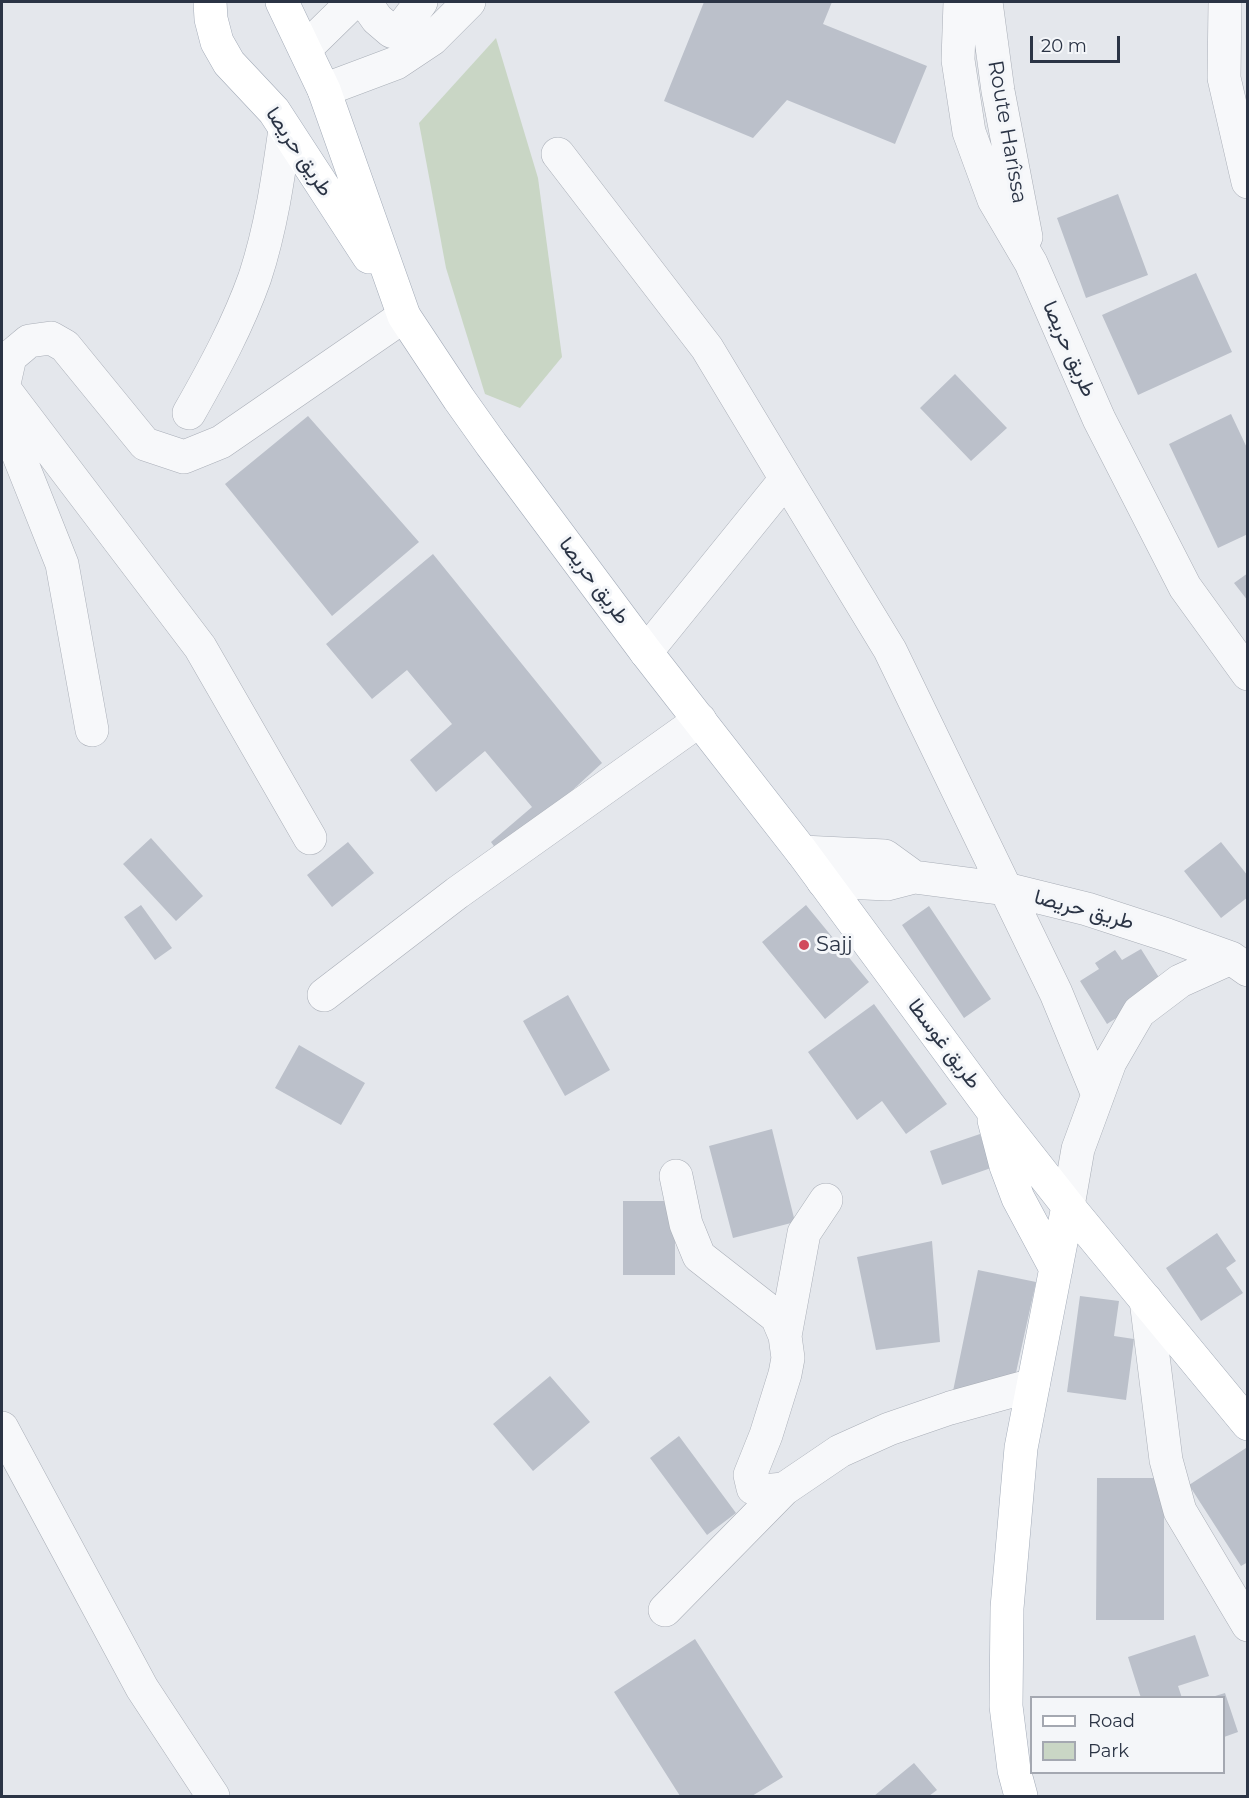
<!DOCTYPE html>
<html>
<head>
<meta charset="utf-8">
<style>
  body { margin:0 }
  #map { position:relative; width:1249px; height:1798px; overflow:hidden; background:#e4e7ec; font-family:Montserrat,sans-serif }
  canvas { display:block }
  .frame { position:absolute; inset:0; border:3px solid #2b3445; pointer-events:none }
  .legend { position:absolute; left:1030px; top:1696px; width:195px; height:78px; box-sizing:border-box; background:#f4f6f9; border:2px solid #a4a8b1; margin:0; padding:8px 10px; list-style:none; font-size:18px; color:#2b3445 }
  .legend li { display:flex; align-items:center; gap:12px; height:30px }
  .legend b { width:30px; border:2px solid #a4a8b1 }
  .scale { position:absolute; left:1030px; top:36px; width:90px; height:27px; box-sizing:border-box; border:3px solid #2b3445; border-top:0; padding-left:8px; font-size:18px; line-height:21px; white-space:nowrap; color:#2b3445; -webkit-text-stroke:4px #f4f6f9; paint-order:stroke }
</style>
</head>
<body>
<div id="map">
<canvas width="1249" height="1798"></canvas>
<div class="frame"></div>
<ul class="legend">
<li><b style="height:8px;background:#fff"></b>Road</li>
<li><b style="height:16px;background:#c9d6c5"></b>Park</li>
</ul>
<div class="scale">20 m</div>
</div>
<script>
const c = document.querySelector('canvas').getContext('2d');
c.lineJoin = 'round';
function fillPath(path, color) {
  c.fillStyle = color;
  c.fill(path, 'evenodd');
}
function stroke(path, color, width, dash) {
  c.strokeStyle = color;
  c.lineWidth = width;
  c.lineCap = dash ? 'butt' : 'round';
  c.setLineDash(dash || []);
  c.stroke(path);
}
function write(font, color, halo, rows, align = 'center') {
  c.font = font + ' Montserrat,Vazirmatn,sans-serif';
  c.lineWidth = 6;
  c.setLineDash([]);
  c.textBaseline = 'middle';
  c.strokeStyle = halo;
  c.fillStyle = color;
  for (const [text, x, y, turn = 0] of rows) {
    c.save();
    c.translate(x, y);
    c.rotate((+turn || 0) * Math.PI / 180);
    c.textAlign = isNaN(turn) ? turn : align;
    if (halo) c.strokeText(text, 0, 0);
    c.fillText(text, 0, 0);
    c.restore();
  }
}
fillPath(new Path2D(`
  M496,38l42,140 24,179 -42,51 -35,-14 -39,-126 -27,-145z`), '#c9d6c5');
fillPath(new Path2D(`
  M704,2h128l-9,22 104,42 -32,78 -108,-44 -34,38 -89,-37z
  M1118,194l30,81 -62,23 -29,-80z
  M1196,273l36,79 -94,43 -36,-80z
  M955,374l52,54 -36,33 -51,-53z
  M1231,414l17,36v84l-30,14 -49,-104z
  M308,416l111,126 -87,74 -107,-132z
  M433,554l169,209 -101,93 -10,-14 41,-35 -47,-56 -49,41 -26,-32 42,-36 -45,-54 -35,29 -46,-55z
  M1248,573v28l-14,-18z
  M151,838l52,58 -27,25 -53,-57z
  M348,842l26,31 -42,34 -25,-32z
  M1221,842l27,34v21l-27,21 -37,-47z
  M141,905l31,43 -17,12 -31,-43z
  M806,905l63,77 -44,37 -63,-77z
  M929,906l62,93 -27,19 -62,-93z
  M1141,949l24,38 -58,37 -27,-43 19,-12 -4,-6 20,-13 7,10z
  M568,995l42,75 -45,26 -42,-75z
  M874,1004l73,100 -41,30 -24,-33 -25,19 -49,-68z
  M299,1045l66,38 -24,42 -66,-37z
  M772,1129l23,93 -62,16 -24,-92z
  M980,1134l11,34 -49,17 -12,-34z
  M623,1201h52v74h-52z
  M1217,1233l19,28 -10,7 17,25 -42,28 -35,-53z
  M932,1241l8,101 -64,8 -19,-93z
  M978,1270l58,12 -21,95 -62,14z
  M1080,1296l39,5 -5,35 20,3 -8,61 -59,-8z
  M550,1376l40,46 -57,49 -40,-47z
  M679,1436l57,77 -29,22 -57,-77z
  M1246,1448l2,114 -7,4 -52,-81z
  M1097,1478h67v142h-68z
  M1195,1635l14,41 -31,10 4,12h-41l-13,-41z
  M695,1639l88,138 -31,19h-72l-66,-104z
  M1225,1693l13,39 -14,5v-39l-12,-1z
  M914,1763l23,27 -8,6h-55z`), '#bbc0ca');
const minor = new Path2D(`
  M365,2l12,17 14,12 12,-5 18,-24
  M960,2l-2,58 11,72 25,68 37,63 68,156 86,168 63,87
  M986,2l12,89 28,146
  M1225,2l-1,76 24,104
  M305,49l48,-47
  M324,90l72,-27 36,-24 37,-37
  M558,154l149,194 79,131
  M8,394l192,253 110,191
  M189,413c25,-44 49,-88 66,-136 16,-49 23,-98 30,-148
  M646,652l140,-173 104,171 166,343 42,102
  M92,730l-30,-166 -49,-123 -10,-53 7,-31 19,-16 22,-3 14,8 80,98 39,13 37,-15 183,-126
  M802,852l83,4 29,21
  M823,881l64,3 27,-7 92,12 81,20 80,26 64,23 17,12
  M324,995l133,-102 243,-173
  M676,1176l10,48 13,32 78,61 8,19 3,22 -3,16 -19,61 -16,40 3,13 9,3 22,-2
  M1068,1206l10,-57 32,-87 29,-50 41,-31 51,-23
  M1146,1300l20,160 14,51 68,114
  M785,1336l19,-103 22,-33
  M2,1428l140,260 71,108
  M665,1610l119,-121 56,-38 49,-22 61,-21 83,-23`);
const major = new Path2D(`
  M210,2l1,17 6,23 12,21 45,48 95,146
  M282,2l42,88 80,226 55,83 32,45 155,208 156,200 188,255 78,99 180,218
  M994,1120l12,46 12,32 38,71
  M1021,1796l-7,-26 -8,-64 1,-98 14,-160 47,-242`);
stroke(minor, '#a9aeb7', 34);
stroke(major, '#a3abb8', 34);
stroke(minor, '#f7f8fa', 33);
stroke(major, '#fff', 33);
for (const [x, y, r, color] of [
  [804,945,6,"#d1495b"]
]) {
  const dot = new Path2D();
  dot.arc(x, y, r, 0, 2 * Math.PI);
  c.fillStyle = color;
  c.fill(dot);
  stroke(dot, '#f4f6f9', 2);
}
write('21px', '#2b3445', '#f4f6f9', [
  ["Route Harîssa",1007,132,80],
  ["طريق حريصا",299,152,56],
  ["طريق حريصا",1069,349,66],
  ["طريق حريصا",594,581,53],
  ["طريق حريصا",1084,910,15],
  ["طريق غوسطا",944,1044,53]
]);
write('21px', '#2b3445', '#f4f6f9', [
  ["Sajj",816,945]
], 'left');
</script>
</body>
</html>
